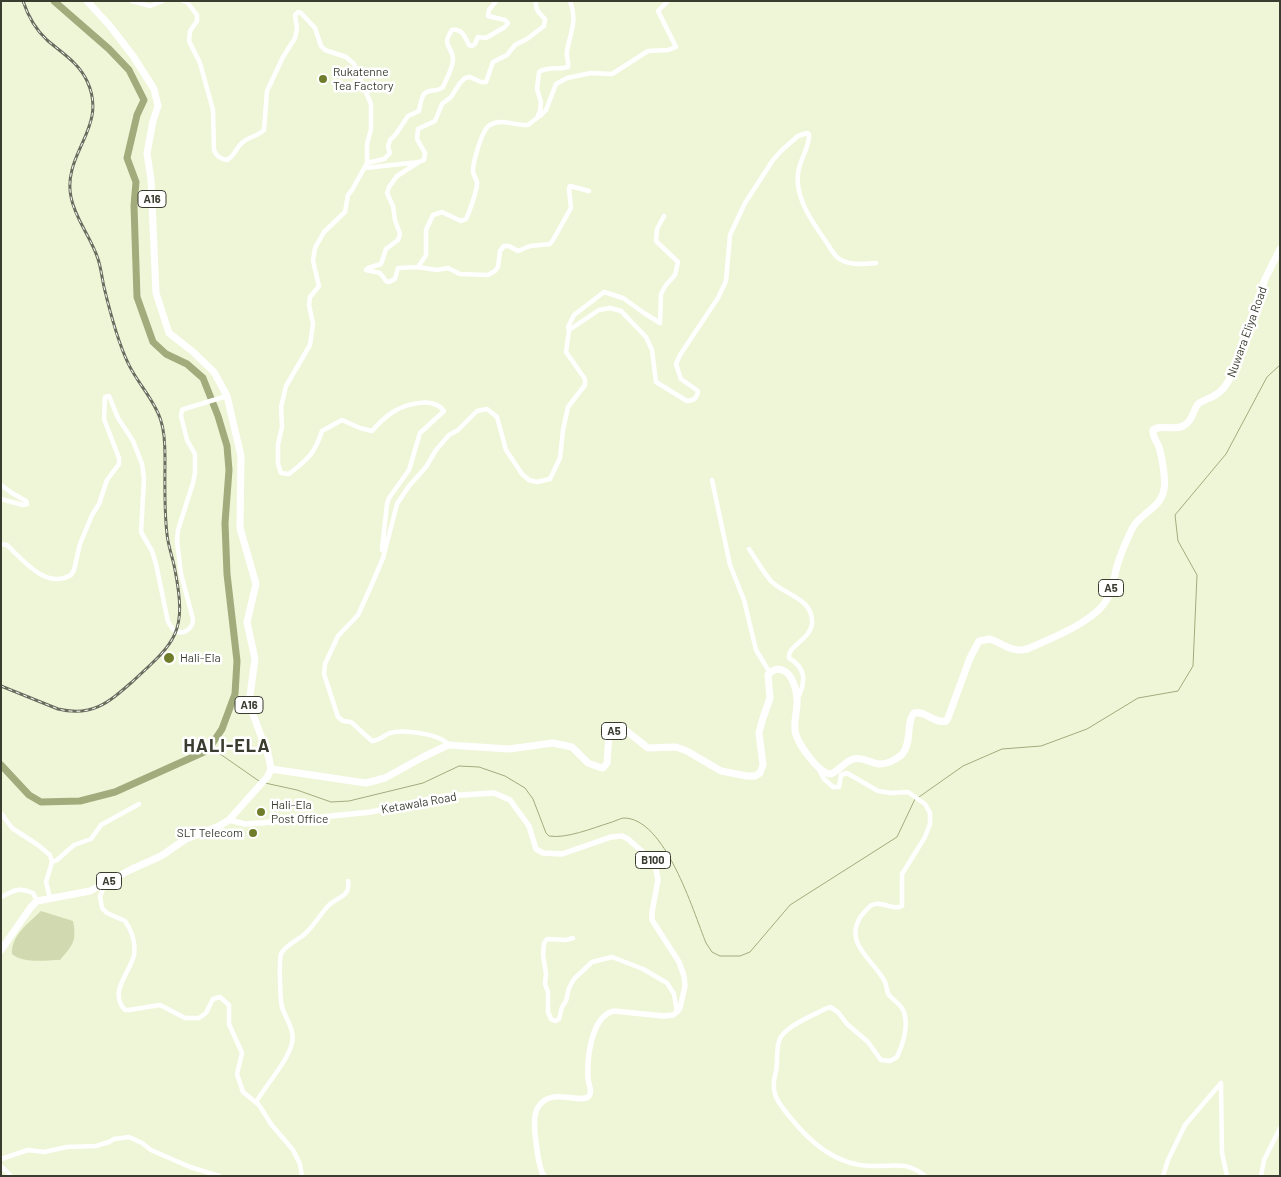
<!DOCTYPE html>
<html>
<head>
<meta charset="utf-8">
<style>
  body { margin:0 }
  #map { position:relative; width:1281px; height:1177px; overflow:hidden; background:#eff6d8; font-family:Barlow,sans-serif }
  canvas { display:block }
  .frame { position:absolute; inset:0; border:2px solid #3a3c30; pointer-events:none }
</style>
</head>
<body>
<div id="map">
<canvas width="1281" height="1177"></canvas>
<div class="frame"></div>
</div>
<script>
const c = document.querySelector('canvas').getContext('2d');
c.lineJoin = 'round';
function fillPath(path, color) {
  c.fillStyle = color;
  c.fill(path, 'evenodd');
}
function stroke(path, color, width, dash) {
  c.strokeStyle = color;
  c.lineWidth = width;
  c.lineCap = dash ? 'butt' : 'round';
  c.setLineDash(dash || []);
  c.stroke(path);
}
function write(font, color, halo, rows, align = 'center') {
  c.font = font + ' Barlow,sans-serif';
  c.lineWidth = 5;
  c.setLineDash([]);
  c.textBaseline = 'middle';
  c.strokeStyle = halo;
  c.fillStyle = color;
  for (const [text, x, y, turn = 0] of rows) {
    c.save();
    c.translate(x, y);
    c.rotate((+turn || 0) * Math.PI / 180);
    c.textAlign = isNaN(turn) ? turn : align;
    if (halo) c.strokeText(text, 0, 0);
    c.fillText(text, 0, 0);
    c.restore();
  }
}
fillPath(new Path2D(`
  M41,911l32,10c4,20 0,24 -13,39 -15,0 -36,4 -48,-6 -1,-19 17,-31 29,-43z`), '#d0d9b0');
stroke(new Path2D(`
  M210,747l49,34
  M265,783l32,7 34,12 18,-1 74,-18 36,-17 20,1 26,9 20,12 8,11 13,34 3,3c17,3 44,-8 60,-13 4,-1 10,-4 14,-5 42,-1 70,93 83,125l6,9 8,4h20l10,-4 40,-47 107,-68 18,-38
  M919,797l44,-31 39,-17 39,-3 46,-17 51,-31 40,-7 15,-25 4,-91 -19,-34 -3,-26 51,-61 41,-77 13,-12`), '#a1ab7c', 1);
stroke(new Path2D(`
  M1,765l28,30 12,7 39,-1 35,-9 89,-40 6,-5 12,-18 13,-35 2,-33 -10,-87 -2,-51 4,-53 -2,-24 -9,-30 -15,-38 -16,-14 -21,-10 -13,-12 -16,-45 -3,-91 2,-24 -9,-24 10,-43 7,-15 -15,-30 -20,-21 -55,-48`), '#a1ab7c', 7);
stroke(new Path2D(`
  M132,1l18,5 13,-5
  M183,1l4,1 10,13v6l-7,10 -1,10 11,22 13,47 1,40c2,6 7,9 13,10 9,-5 8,-12 16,-18 6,-5 15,-6 21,-12l3,-39 16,-34 12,-19 2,-9 -2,-14 3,-3 3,1 14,15 6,18 4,4 21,7 8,7 17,40v25l-4,15v19l-15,27 -4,5 -3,17 -21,20 -9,16 -2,13 6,25 -9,11 -1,8 4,19 -3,21 -24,41 -5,21 1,20 -4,17v20l3,9 8,1c19,-15 25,-19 33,-43l20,-11 18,8 12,3c6,-7 13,-14 21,-19 13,-8 40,-16 51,-1l-24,22 -11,37 -20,28 -2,6 -5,46
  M540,116l6,-6 10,-26 11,-6 24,-5 21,1 36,-23 20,-1 8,-3 -18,-36 10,-10
  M419,162l-22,14 -8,11 -2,6 6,13 2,14 5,14 -2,6 -12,9 -5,15 -13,4 -2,2 14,3 6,8 3,1 6,-3 3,-11 20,-1 8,-12v-25l7,-15 9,-3 19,9 5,-2c3,-6 12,-31 11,-37 -1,-4 -4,-7 -4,-11 0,-9 9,-42 17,-46 12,-7 26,1 38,0l9,-7 3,-7 1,-9 -4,-13 2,-17c9,-6 19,-2 29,-5 1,-6 -2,-10 -1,-16 3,-18 11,-30 3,-50
  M367,163l17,-4 6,-6 -2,-6 2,-7 6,-6 12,-18 11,-5c1,-5 2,-13 5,-17 5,-6 13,-1 19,-7 3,-7 10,-20 10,-27 1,-13 -13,-13 -1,-30 10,-2 13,7 17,15l3,1 3,-2 3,-7 8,1 19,-11 3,-4 -3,-3 -17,-4 1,-6 7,-9
  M365,168l54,-6 5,-2 1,-7 -8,-14 1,-10 17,-8 7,-17 9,-7 9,-14 5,-5 5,-1 11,5h5l7,-20 14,-7 8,-10 12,-6 17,-13 1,-7c-6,-6 -10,-9 -9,-18
  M418,267l19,3 11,-2 12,6 28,1 7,-4 3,-4 2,-16 4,-5h5l9,5 12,-5 20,-2 3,-4 18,-32 -2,-19 1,-3 19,5
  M569,330l-1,-3 6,-12 30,-23 19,6 21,15 16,10 1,-29 5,-9 9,-10 3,-13 -22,-21 1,-12 7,-13
  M712,480l18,85 14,35 12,50 14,23
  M1,485l11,8 14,8 1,3 -4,1 -22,-6
  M1,544l6,1c16,15 39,45 64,30l3,-5 6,-26 12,-29 7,-11 8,-24 12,-16v-6l-15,-39 1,-22 4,-1 9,22 15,23 9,23 2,15 -3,53 11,19 4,13 12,58c2,2 3,5 5,7 9,8 20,0 20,-10l-12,-45 -4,-33 1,-11 15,-47 2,-10v-19l-8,-14 -6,-24 1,-6 2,-1 43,-13
  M749,549c7,10 14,23 22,32 13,14 43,17 41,43 -2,16 -25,22 -23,34 17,10 17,23 9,40
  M449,745c-9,-11 -45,-16 -59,-12 -7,3 -10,7 -18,8l-21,-19 -8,-1 -5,-4 -14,-43 1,-10 13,-28 20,-21 14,-31 11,-26 14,-54 12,-18 17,-19 10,-17 13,-15 9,-5 19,-19 10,-2 10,8 9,33 16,24 7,6 8,2 13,-3 10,-21 3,-28 5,-23 17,-22v-6l-19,-27 3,-22 30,-20 11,-2 11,3 25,26 6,13 4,32 31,19c8,-1 10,-3 11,-10l-17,-12 -5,-15 4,-9 38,-57 8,-17 4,-46 15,-32 28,-43 9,-10 16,-14 9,-3 2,1c1,14 -10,25 -11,40 -3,23 14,48 27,66 4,6 8,14 13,18 11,8 26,6 38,5
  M819,770l5,9 9,8h6l2,-12 6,-2 31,18 13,2 17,-1 17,12 5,9v11l-5,13 -23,37v32c-10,5 -21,-6 -30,-1 -4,2 -8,8 -11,11 -18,27 12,44 23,64 3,4 2,11 5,15 5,6 12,9 15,17 5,15 -1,32 -7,45l-7,4 -9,-1 -13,-18 -21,-18 -9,-12 -8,-5 -5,2c-13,7 -42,18 -46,32 -3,10 -1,20 -3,30 -6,21 0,29 13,45 21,26 46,49 82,50 23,1 34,-6 54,10
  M1,813l11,15 26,17 12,10 2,7 -6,20 4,16
  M52,862l5,-2 17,-15 17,-6 10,-14 38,-21
  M106,883l-6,13 2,12 5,5 18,8c7,10 11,21 9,34 -4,18 -26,37 -9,55h4l31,-5 25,13h14l7,-5 7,-14 7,-2 9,8v19l13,29 -5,21 6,18 16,13 12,19 22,26 7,14 2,12
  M1,897c15,-7 16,-10 32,-4l4,8
  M573,938l-7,2 -19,-1 -3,4 -1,12 3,19 -1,10 3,8v20l3,7 4,2 4,-2 3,-12 4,-6 3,-13 5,-9 18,-17 20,-5 31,12 24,14 7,11 3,18
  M256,1102c10,-17 32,-41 36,-59 3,-14 -6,-23 -10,-36 -2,-7 -3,-47 -1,-53 3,-7 14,-13 20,-17 12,-8 18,-22 28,-32 8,-8 22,-8 19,-24
  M1,1159l27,-9 16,2 23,-5 29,-1 13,-4 5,-3 15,-2 13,6 9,7 39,17 29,9
  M1,1166l10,10
  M1163,1176l5,-16 17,-35 36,-42 1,70 5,23
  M1261,1176l3,-16 16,-32`), '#fff', 4.5);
stroke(new Path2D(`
  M229,820l16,4 16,-1 110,-11 75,-16 48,-3 16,7 19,26 7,23 7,4 19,1 49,-17 11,-1 6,3 27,24 3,17 -6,32v8l27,42 5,14 1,10 -5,22 -3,4 -4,3 -10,1 -49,-5c-23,5 -27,47 -26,67 0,6 5,13 1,18 -6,8 -29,-5 -44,4 -4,3 -8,7 -9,12 -4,9 2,56 8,64`), '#fff', 5.5);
stroke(new Path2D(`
  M271,769l95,14 19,-5 38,-21 25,-12 61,4 44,-6 19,4 16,16 14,5 2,-1 3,-4 2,-28 8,-6h7l24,19 28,-1 11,4 34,20 26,5h8l5,-3 3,-8 -4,-32 3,-12 8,-23 -2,-23c4,-5 8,-7 14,-5 10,3 15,20 15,30 1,12 -5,23 -1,35 4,11 23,39 35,39 8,-3 13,-12 22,-15 15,-4 20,12 41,1 3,-2 7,-4 9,-7 9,-11 3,-31 11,-40 12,-3 19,11 32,8l2,-3 22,-60 9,-17 11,-2c14,5 22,14 37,10 23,-10 69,-28 80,-50 6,-10 7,-22 10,-33 4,-13 10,-27 16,-39 8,-14 29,-20 31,-38 2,-10 -2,-32 -5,-42 -2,-6 -7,-10 -6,-17 7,-6 20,1 30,-4 10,-5 9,-14 15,-22 4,-3 9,-5 14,-7 10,-5 15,-12 20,-23l33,-95 15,-30
  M1,950l30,-43 6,-6 53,-10 40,-21 31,-14 25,-17 33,-13 10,-6 39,-44 3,-7 -2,-11 -20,-55 6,-44 -8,-37 9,-38 -16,-56 1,-72 -14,-60 -13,-24 -22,-21 -23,-18 -13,-40 -5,-113 -4,-27 6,-32 5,-15 -4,-17 -21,-33 -23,-30 -23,-25`), '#fff', 7);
const rail = new Path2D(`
  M1,686l57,23c34,8 50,-6 74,-27 45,-41 55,-50 43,-112 -2,-12 -7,-24 -8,-36 -3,-25 -2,-51 -2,-76 0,-12 0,-25 -4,-37 -6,-21 -24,-38 -33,-58 -11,-23 -18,-51 -24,-76 -2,-9 -3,-19 -6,-28 -7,-22 -23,-40 -27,-62 -9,-44 38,-70 16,-116 -8,-18 -25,-28 -40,-41 -12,-11 -19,-24 -24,-39`);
stroke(rail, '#6a6d5d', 3);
stroke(rail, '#fff', 1, [4]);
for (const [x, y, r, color] of [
  [323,79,5,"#6f7c29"],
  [169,658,6,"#6f7c29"],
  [261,812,5,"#6f7c29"],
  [253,833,5,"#6f7c29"]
]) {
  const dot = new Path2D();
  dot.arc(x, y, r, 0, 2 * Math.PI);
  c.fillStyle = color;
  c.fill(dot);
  stroke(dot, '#fff', 2);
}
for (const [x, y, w] of [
  [152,199,28],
  [1111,588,25],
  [249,705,28],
  [614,731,25],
  [653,860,35],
  [109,881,25]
]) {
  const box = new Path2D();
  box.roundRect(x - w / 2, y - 8.5, w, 17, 4);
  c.fillStyle = '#fff';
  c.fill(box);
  stroke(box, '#3a3c30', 1);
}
write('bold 11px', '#3a3c30', null, [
  ["A16",152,199],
  ["A5",1111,588],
  ["A16",249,705],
  ["A5",614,731],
  ["B100",653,860],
  ["A5",109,881]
]);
write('12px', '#3a3c30', '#fff', [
  ["Rukatenne",333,72],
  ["Tea Factory",333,86],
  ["Hali-Ela",180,658],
  ["Hali-Ela",271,805],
  ["Post Office",271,819],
  ["SLT Telecom",243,833,"right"]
], 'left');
write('12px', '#3a3c30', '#fff', [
  ["Nuwara Eliya Road",1247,332,-70],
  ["Ketawala Road",419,803,-10]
]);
c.letterSpacing = '1px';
write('bold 18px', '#3a3c30', '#fff', [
  ["HALI-ELA",227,746]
]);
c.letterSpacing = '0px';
</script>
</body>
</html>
